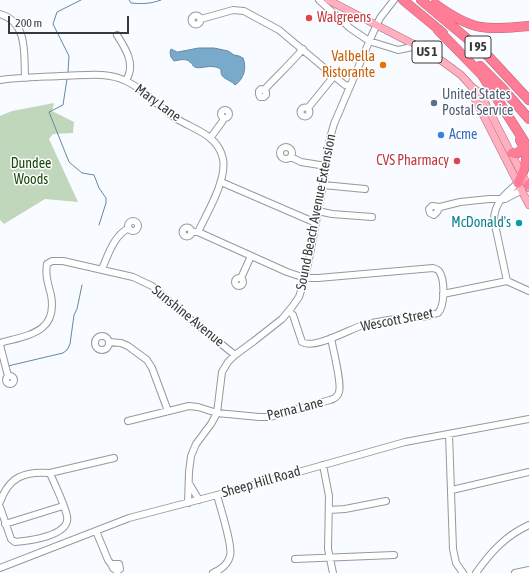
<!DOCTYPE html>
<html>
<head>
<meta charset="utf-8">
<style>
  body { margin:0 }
  #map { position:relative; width:529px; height:573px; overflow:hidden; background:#f8fbff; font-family:"Asap Condensed",sans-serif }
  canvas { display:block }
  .scale { position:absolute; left:8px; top:16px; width:121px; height:18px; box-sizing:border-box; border:2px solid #36393c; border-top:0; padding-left:5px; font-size:12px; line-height:14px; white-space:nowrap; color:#36393c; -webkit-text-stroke:3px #fff; paint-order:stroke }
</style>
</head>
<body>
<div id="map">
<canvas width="529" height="573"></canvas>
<div class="scale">200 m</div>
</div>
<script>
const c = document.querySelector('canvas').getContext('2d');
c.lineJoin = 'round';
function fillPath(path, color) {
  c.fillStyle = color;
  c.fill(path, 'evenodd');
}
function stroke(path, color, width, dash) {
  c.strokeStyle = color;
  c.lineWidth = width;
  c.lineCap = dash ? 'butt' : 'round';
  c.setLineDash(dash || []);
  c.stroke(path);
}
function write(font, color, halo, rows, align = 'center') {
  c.font = font + ' "Asap Condensed",sans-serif';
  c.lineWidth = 3;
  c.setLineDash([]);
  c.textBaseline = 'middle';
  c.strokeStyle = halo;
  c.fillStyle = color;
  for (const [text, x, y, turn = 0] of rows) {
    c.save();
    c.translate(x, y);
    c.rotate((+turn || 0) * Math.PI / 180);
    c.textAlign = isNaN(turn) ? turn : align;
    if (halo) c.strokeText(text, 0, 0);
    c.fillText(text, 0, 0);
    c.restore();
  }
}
fillPath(new Path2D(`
  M54,103l-2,8 22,11 -1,11 -20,1 -4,5 29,63 -33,-3 -41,25 -4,-4v-104l12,-5z`), '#c0d7bc');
const water = new Path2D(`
  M199,48h15l14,3 6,4 5,1 4,2c4,10 1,21 -8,27 -6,-7 -15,-5 -14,-16 -11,-6 -21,1 -26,-2 -4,-2 -1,-2 -5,-5 -4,-4 -11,-2 -16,-1l-3,-4 -1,-5 1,-3 6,3z`);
fillPath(water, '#79aacb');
stroke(water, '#6588a0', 1);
stroke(new Path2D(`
  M129,0l2,3c11,1 19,1 30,-3
  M68,72l1,-16 -16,-32 4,-12 24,-12
  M67,79l-4,26 -14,7 20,50 13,11 12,2 5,13 7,10v5l-7,22
  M8,366l55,-13 4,-3 3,-6 4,-29 3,-6 5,-24`), '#6588a0', 1);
const minor = new Path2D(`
  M319,0l31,28 19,13 29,9 19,-4
  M0,14c28,8 24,40 25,64
  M191.5 20a4.5 4.5 0 1 1 9 0a4.5 4.5 0 1 1-9 0Z
  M201,19l32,-9 11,1 35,19 55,46 11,9 5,1
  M117,35c9,14 19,30 9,45
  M0,80c20,-3 40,-3 60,-4 23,0 45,-5 66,5 20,9 33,27 51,38 18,11 41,16 46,40 4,21 -16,54 -25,73
  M264,90l2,2v3l-2,2h-4l-1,-3v-3l2,-2 3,1c13,-14 26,-26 39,-41
  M300.5 112a4.5 4.5 0 1 1 9 0a4.5 4.5 0 1 1-9 0Z
  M308,108l26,-32
  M221 114a4 4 0 1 1 8 0a4 4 0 1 1-8 0Z
  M211,137l11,-15 2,-4
  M280 153a6 6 0 1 1 12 0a6 6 0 1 1-12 0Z
  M291,157l10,5 25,4
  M221,182l95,41
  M518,183c-12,10 -24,20 -24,37l13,61 22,10
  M323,185l42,4
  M440,207l-8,-1 -3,3 1,4 4,2 3,-3 3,-5 20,-5 29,-3h16l17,-9
  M318,211l14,3 40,3
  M128 226a5 5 0 1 1 10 0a5 5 0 1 1-10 0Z
  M182.5 232a4.5 4.5 0 1 1 9 0a4.5 4.5 0 1 1-9 0Z
  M191,232h7l89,40 18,6h13l115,-10c3,1 4,1 6,3 6,8 6,35 -1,42l-10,3c-22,2 -44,3 -65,9 -13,4 -49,25 -61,17l-9,-27 -4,-4
  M102,269c6,-14 12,-34 27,-41
  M235 282a4 4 0 1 1 8 0a4 4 0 1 1-8 0Z
  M241,278l10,-22
  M443,294l64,-13
  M95 343a7 7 0 1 1 14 0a7 7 0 1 1-14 0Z
  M109,342l12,1 7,3 19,14 5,8 16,43
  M0,343c28,-8 58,-10 51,-48 -3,-11 -6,-21 -4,-31l5,-3h11l70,16 19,9 39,34 44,35
  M0,345l8,31
  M6 380a4 4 0 1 1 8 0a4 4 0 1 1-8 0Z
  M128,421l61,-15 9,1 19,6 42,4h11l60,-17c4,-1 8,-4 9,-8 3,-9 -6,-42 -8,-54
  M449,434l4,115 3,14 7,10
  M323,465l6,31 -1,53 5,24
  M50,473l64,-15
  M190,485l9,15
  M452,490l77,-18
  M0,502c9,-25 24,-31 50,-29 5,13 14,29 17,43 4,20 -39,25 -52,26l-4,-3 -11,-32
  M188,503l1,-31 2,-16 5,-12 15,-20 6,-11 5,-41 6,-10 7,-7 19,-14 28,-22 10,-12 7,-10 6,-19 5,-24 13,-69 7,-47 4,-14 38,-89 8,-17 14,-18
  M329,510l16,-1 41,-8
  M5,524l58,-18
  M96,531l12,29 3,4h8l1,5 -3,2 -4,-3 -2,-4
  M295,559l99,-4
  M0,568l129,-50 88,-23 188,-53 124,-23
  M213,573c7,-3 15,-9 17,-17 3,-10 -10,-49 -13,-61
  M476,573c14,-20 29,-37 53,-48
  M515,573l14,-3`);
const major = new Path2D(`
  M328,0l89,46 25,15 19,14 11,12 8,6 2,4 47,91
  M472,87l2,10 55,108`);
const highway = new Path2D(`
  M403,0l40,33
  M421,0l68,57 40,43
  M435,4c37,27 49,26 94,22
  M438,30l44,45 42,66c5,15 2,28 -6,42
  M480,66l23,23 26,30
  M512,153l4,1 6,-4 1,-4 -3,-6
  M528,185l1,-1`);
stroke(minor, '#929aa1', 8);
stroke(major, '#b96576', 8);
stroke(highway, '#b96576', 10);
stroke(minor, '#fff', 6);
stroke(major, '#ffb0c0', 7);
stroke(highway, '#ff7c96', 9);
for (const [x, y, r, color] of [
  [309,18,4,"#e0444e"],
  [383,65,4,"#e8710a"],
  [434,103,4,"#5c6f8a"],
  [441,135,4,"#3f7fe0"],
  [457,161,4,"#e0444e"],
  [519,223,4,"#0f9aa8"]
]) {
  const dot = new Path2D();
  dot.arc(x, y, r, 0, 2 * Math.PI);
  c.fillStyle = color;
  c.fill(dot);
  stroke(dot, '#fff', 1.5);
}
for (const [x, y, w] of [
  [478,47,26],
  [427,52,30]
]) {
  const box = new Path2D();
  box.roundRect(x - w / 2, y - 11, w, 22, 3);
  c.fillStyle = '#fff';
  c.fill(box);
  stroke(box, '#36393c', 1);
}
write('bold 13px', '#36393c', null, [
  ["I 95",478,47],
  ["US 1",427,52]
]);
write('14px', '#be3a42', '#fff', [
  ["Walgreens",317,18],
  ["CVS Pharmacy",449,161,"right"]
], 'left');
write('14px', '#c56008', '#fff', [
  ["Valbella",375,57],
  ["Ristorante",375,73]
], 'right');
write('14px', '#4e5e75', '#fff', [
  ["United States",442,95],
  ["Postal Service",442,111]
], 'left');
write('14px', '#36393c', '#fff', [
  ["Mary Lane",158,103,36],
  ["Sound Beach Avenue Extension",316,212,-79],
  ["Sunshine Avenue",188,316,39],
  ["Wescott Street",397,320,-11],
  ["Perna Lane",295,409,-14],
  ["Sheep Hill Road",261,482,-16]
]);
write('14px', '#366cbe', '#fff', [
  ["Acme",449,135]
], 'left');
write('14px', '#17480d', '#fff', [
  ["Dundee",31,164],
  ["Woods",31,180]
]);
write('14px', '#0d838f', '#fff', [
  ["McDonald's",511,223]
], 'right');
</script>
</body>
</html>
